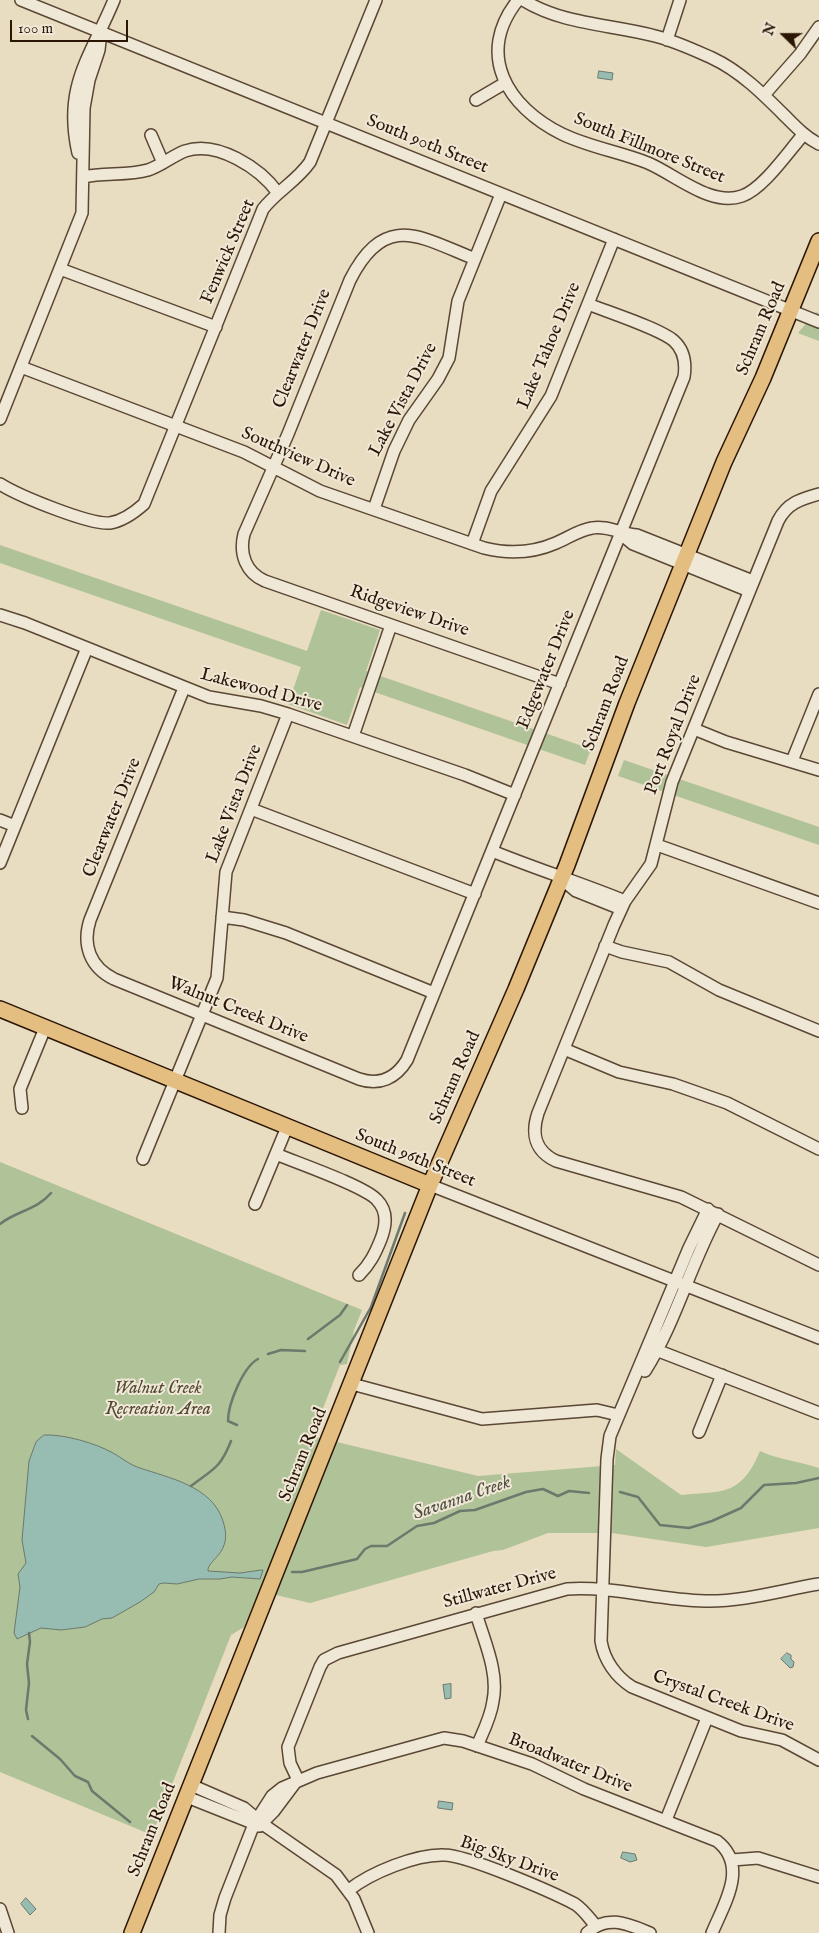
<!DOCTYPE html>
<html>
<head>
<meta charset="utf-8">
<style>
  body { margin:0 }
  #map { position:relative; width:819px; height:1933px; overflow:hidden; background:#e8dcc1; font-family:"IM FELL English",serif }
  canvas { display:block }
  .north { position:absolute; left:759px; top:10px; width:50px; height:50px; -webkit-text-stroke:4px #f0e8d7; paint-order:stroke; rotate:292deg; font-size:14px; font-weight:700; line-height:20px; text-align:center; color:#2b1505 }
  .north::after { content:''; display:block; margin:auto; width:18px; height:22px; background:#2b1505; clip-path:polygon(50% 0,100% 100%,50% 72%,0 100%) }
  .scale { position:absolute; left:10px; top:20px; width:118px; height:22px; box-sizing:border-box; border:2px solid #2b1505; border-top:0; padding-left:6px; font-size:15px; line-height:18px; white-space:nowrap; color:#2b1505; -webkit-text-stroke:4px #f0e8d7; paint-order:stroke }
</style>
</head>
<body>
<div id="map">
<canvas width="819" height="1933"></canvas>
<div class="north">N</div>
<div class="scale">100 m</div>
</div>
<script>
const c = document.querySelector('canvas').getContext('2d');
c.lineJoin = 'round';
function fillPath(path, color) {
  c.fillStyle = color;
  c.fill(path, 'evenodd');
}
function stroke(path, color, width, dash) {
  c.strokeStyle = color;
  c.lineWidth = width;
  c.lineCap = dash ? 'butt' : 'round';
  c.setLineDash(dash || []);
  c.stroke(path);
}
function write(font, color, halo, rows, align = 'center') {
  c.font = font + ' "IM FELL English",serif';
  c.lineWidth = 4;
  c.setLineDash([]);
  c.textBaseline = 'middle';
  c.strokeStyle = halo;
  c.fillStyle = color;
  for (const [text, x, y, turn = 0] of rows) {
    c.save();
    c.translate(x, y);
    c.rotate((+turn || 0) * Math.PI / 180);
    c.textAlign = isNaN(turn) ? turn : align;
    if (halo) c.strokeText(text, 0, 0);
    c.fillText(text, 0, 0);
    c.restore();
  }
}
fillPath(new Path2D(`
  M816,312l3,1v28l-21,-8z
  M0,545l307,106 14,-41 59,20 -14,41 225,78 -6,16 -225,-78 -13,38 -59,-21 13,-37 -301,-104z
  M624,760l195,67v18l-201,-69z
  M0,1162l362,148 -8,20 -7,34 -7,1 -28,71 166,40 137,-11 1,-16 65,46c43,-4 60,1 79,-44 19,9 39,10 59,17v60l-113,19 -94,-14h-64l-45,17 -10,1 -183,52 -51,-12 -15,36 -13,8 -79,200 -152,-63z`), '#b0c297');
const water = new Path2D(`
  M599,71l14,2 -1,7 -14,-2z
  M44,1435c20,-1 51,8 69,18 9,5 17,12 27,15 29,10 72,18 83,53 11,33 -16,38 -15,50l32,2 21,-3h2l-3,9 -28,-2 -12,2h-21l-22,5 -13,-1 -5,1 -5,8 -14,10 -28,16 -10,1 -17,8 -24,3 -20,-2 -24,11 -3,-6 6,-46 -2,-13 8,-11 -4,-23 7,-79 7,-19z
  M787,1653l4,2v4l3,3 -1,5 -3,1 -9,-9z
  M451,1684v14l-6,1 -2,-14z
  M439,1801l14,2 -1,7 -14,-2z
  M623,1852l12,2 2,6 -7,2 -9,-4z
  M26,1898l10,11 -6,6 -9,-11z`);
fillPath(water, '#97bcb2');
stroke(water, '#6c796d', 1);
stroke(new Path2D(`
  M0,1224c16,-13 37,-14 51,-31
  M308,1339l32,-24 7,-10
  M268,1354l13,-4 24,1
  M340,1362l31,-55 34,-94
  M237,1425l-9,-4c0,-17 15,-54 30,-62
  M191,1486c22,-17 29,-17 40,-45
  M620,1492l18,5 22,28 29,3 23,-7 29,-13 23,-23 32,-2 23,-5
  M292,1572h10l55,-13 8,-10 6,-3h16l30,-20 17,-3 26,-12 15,-1 51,-18 17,-3 15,7 11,-5 20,2
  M28,1719l-2,-9 3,-27 -2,-19 3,-22 -1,-9
  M32,1736l28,23 15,17 13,6 4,9 38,31`), '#6c796d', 2.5);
const minor = new Path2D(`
  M21,0l798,322
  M518,0c-43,54 -11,107 44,134 27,13 58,18 86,29 28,12 63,44 94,33 21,-7 46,-44 61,-61
  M523,0c41,25 87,24 132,36 20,5 39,14 57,22 28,13 51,36 72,57 11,11 21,22 35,29
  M667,40l13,-40
  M764,95l36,-41 19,-27
  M476,100l29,-17
  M151,135l12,28
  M78,153c-15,-67 12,-95 36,-153
  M83,177c21,-5 44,-1 65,-7 13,-4 24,-14 37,-19 32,-11 75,17 93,42
  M475,259c-55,-22 -90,-48 -125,21l-62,154 -44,100c-5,20 2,39 21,47l295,103
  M60,269l156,58
  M21,367l223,85 76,39 164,57c24,6 49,5 72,-5 12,-5 23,-13 36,-15 14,-3 30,6 45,7l116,46
  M0,419l82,-206 2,-105 5,-28 10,-30 2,-18
  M0,484c19,12 90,41 110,39 13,-2 25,-11 34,-19l119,-295c14,-18 34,-28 47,-47l66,-162
  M819,494c-18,5 -32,9 -41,27l-106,261 -21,82 -26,37 -11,24 -76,188c-7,21 -3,38 18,48l125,36 138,68
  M374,509l20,-58 15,-31 29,-41 11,-21 9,-57 43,-107
  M621,534l12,10 116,47
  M472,544l19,-53 60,-95 63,-157
  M0,615l25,8 184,74 52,9 27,8 177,61 50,20
  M184,688l-94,232c-8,25 0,47 24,59l245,100c21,7 37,-1 48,-19l277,-683c2,-13 1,-26 -10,-36 -13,-12 -66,-29 -86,-37
  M694,729l32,13 93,28
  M353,736l38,-111
  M792,761l27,-67
  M251,809l224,85
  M0,820l15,6
  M657,845l162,58
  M492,851c44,18 89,32 133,50
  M0,863l87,-215
  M564,881l12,10 45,18
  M222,917l22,3 42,13 148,60
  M605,946l17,6 47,10 50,28 100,41
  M564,1049l55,23 54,12 54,19 92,46
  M22,1108l-2,-19 25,-61
  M276,1154c21,9 89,32 101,46 11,11 9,26 4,39 -6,15 -11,25 -22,36
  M143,1159l74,-181 9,-106 62,-158
  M430,1185l389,153
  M255,1204l32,-77
  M708,1209l-19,39 -79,188 -3,23 -6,182c3,19 15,36 31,46l109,44 41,9 37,20
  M651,1348l168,65
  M645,1371c31,-49 45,-106 73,-157
  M352,1384l130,35 115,-9 21,5
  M699,1432l23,-57
  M476,1613c8,28 23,59 17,88 -2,16 -10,31 -16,45
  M298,1780l-8,-17 -2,-16 32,-80 4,-7 14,-7 229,-64c46,-3 91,11 138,12 38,1 77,-11 114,-17
  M191,1785l53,23 20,17 72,50 18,24 14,34
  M187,1797l73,29
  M666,1820l41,-102
  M259,1826l15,-15 21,-28
  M732,1860l26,-2 61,19
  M349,1890c21,-17 67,-36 95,-35 23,0 108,37 131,49 9,6 14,14 21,22
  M0,1909l8,24
  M219,1933l1,-18 5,-17 29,-74 18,-28 10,-8 35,-15 127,-35 19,3 69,23 52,25 133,52c32,25 7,63 -5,92
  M587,1933c20,-19 41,-9 63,0`);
const major = new Path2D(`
  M0,1009l430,176
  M132,1933l298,-748 86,-196 51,-124 60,-162 97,-241 39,-84 56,-137`);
stroke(minor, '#5a4734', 14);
stroke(major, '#2b1505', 18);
stroke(minor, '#f0e8d7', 11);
stroke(major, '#e4be80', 15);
write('18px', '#2b1505', '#f0e8d7', [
  ["South 90th Street",427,145,22],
  ["South Fillmore Street",649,149,22],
  ["Fenwick Street",229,252,-67],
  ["Schram Road",762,329,-67],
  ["Lake Tahoe Drive",550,346,-67],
  ["Clearwater Drive",303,349,-68],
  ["Lake Vista Drive",404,400,-62],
  ["Southview Drive",298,458,24],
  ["Ridgeview Drive",409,612,19],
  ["Edgewater Drive",547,670,-68],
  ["Lakewood Drive",261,691,15],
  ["Schram Road",607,704,-69],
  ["Port Royal Drive",674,735,-69],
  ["Lake Vista Drive",235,804,-69],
  ["Clearwater Drive",113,818,-68],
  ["Walnut Creek Drive",238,1011,22],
  ["Schram Road",456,1078,-66],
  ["South 96th Street",415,1159,22],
  ["Schram Road",304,1455,-68],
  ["Stillwater Drive",500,1589,-15],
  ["Crystal Creek Drive",723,1702,20],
  ["Broadwater Drive",570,1764,22],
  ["Schram Road",153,1830,-68],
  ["Big Sky Drive",509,1860,20]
]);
write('italic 18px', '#534931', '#f0e8d7', [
  ["Walnut Creek",158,1389],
  ["Recreation Area",158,1410]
]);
write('italic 19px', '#514f42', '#f0e8d7', [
  ["Savanna Creek",462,1499,-19]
]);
</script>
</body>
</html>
